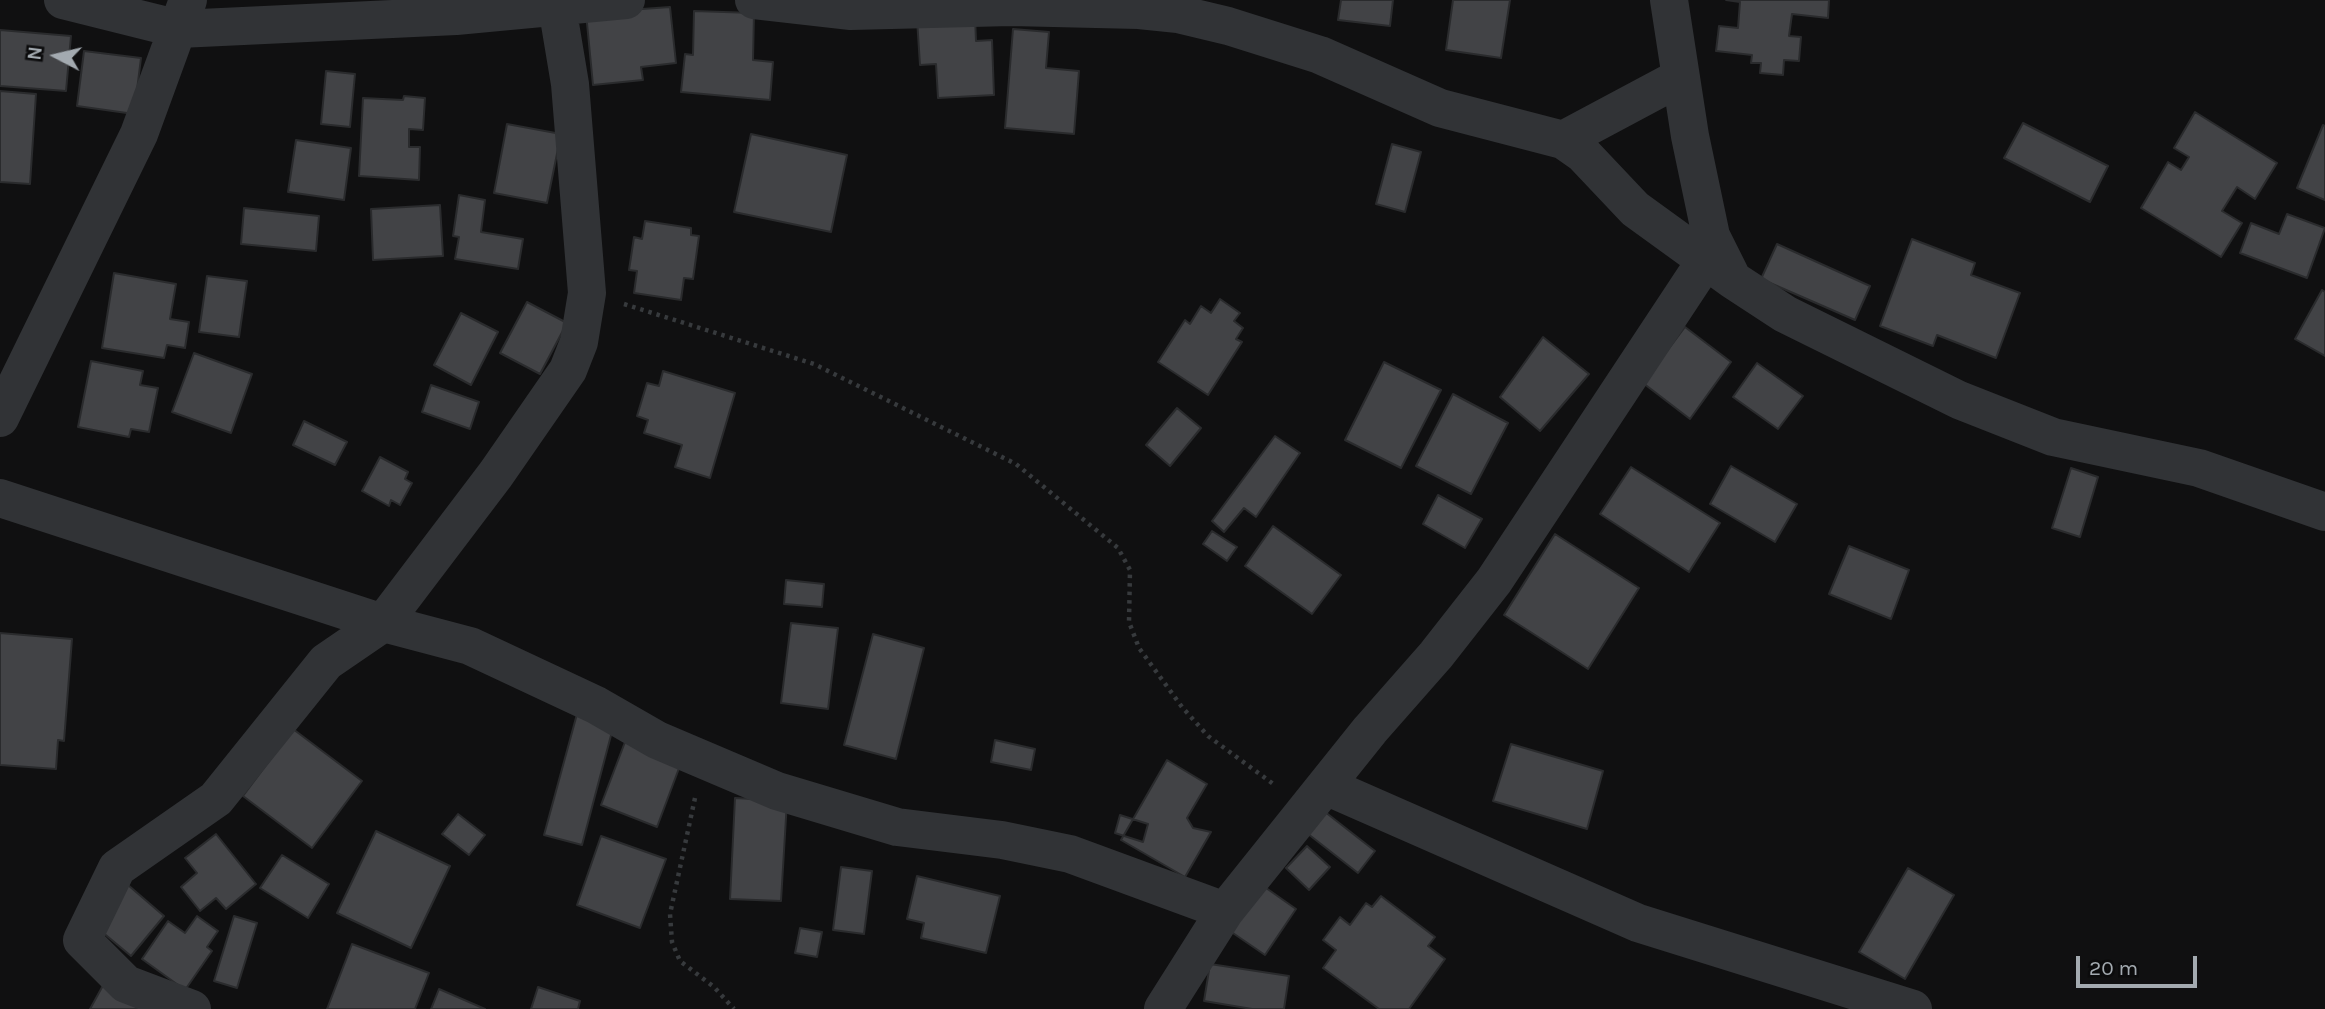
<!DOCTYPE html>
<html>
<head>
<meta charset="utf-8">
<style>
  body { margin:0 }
  #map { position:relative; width:2325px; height:1009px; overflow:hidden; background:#101011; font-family:Karla,sans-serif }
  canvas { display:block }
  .north { position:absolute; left:21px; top:21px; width:70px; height:70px; -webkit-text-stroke:5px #0b0b0c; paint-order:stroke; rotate:277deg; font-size:19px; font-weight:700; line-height:28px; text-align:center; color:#a3aab0 }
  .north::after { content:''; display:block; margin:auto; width:24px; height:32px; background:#a3aab0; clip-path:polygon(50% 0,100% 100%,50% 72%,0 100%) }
  .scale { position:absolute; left:2076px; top:956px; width:121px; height:32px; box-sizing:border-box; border:4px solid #a3aab0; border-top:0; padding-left:9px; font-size:21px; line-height:24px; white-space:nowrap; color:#a3aab0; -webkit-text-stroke:5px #0b0b0c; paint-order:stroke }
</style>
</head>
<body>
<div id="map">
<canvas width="2325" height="1009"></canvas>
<div class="north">N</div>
<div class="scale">20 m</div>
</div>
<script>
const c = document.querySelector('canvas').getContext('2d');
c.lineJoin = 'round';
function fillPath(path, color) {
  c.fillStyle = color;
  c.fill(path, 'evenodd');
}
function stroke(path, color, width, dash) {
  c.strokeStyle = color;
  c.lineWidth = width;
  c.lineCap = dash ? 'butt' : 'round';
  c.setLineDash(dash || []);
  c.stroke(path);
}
const building = new Path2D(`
  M1341,0h52l-3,26 -52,-6z
  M1453,0h57l-9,58 -55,-8z
  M1829,0l-1,18 -36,-4 -3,22 12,1 -2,24 -15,-1 -1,15 -23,-2 1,-10h-10l1,-8 -36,-4 3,-25 19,2 2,-26 -14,-2z
  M670,7l6,56 -35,4 2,13 -50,5 -7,-72z
  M694,11l60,2 -1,47 20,2 -3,38 -89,-8 4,-38 8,1z
  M975,16l1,25 16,-1 2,55 -56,3 -2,-34 -16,1 -3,-46z
  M1013,29l36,3 -3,36 33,3 -5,63 -69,-6z
  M0,30l71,6 -5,55 -66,-5z
  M84,51l57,7 -7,56 -57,-8z
  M326,71l29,3 -5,53 -29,-3z
  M0,91l36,3 -6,90 -30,-2z
  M404,96l21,2 -2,32 -14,-1v18h11l-1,33 -60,-4 4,-78 40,2z
  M2195,112l82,51 -22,36 -18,-12 -15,24 20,12 -21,34 -80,-49 27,-46 13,8 8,-13 -15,-9z
  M2023,123l85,43 -18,36 -86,-44z
  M507,124l54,10 -14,69 -53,-10z
  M2323,125l2,1v74l-28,-12z
  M751,134l96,21 -16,77 -97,-20z
  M296,140l55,8 -7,52 -56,-8z
  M1392,144l29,8 -16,60 -29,-8z
  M459,195l26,5 -4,32 42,7 -5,30 -63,-10 4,-22 -6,-1z
  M440,205l3,51 -70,4 -2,-51z
  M244,208l75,8 -3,35 -75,-7z
  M2287,214l38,14 -18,50 -67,-25 11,-30 28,11z
  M645,221l46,7v7l8,1 -6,43 -9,-1 -3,22 -47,-7 3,-22 -8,-1 5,-33 8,2z
  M1912,239l63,24 -4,12 49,18 -24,65 -59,-23 -4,11 -53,-20z
  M1777,244l93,42 -15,34 -94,-41z
  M114,273l62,11 -6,35 19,3 -4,26 -18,-3 -3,13 -62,-10z
  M207,276l40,5 -8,56 -40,-5z
  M2322,290l3,2v64l-30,-17z
  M1220,299l20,14 -6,8 9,7 -7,11 6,3 -34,53 -50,-33 27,-42 5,4 11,-18 10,7z
  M527,302l40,21 -27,51 -40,-21z
  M461,313l37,19 -27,53 -37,-20z
  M1685,327l46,35 -41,57 -47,-36z
  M1543,337l46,37 -49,57 -40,-34z
  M194,353l58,21 -21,59 -59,-21z
  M91,361l52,10 -3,14 18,3 -9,44 -18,-3 -2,8 -51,-10z
  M1384,362l57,28 -40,78 -56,-28z
  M1757,363l46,33 -25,33 -45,-32z
  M663,371l72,22 -25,85 -35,-11 7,-22 -38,-12 4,-13 -11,-4 10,-33 12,3z
  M431,385l48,17 -9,27 -48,-17z
  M1453,394l55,29 -37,71 -55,-28z
  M1177,408l24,20 -31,38 -24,-21z
  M304,421l43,21 -12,23 -42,-20z
  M1275,436l25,17 -44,64 -12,-9 -20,24 -12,-11z
  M380,457l28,15 -3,7 7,4 -12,22 -9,-5 -2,6 -27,-15z
  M1731,466l66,38 -22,38 -65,-38z
  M1631,467l89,56 -31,49 -89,-58z
  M2071,468l27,9 -18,60 -28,-9z
  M1438,495l44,24 -17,29 -42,-24z
  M1273,526l68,49 -29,39 -67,-48z
  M1212,531l25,16 -10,14 -24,-17z
  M1555,534l84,54 -51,81 -84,-54z
  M1849,546l60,24 -18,49 -62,-25z
  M786,580l38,4 -2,23 -38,-3z
  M791,623l47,5 -10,81 -47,-6z
  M0,633l72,6 -8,102 -6,-1 -2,29 -56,-4z
  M873,634l51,14 -28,111 -52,-14z
  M577,714l37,10 -32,121 -38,-10z
  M293,729l69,52 -50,67 -69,-52z
  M995,740l40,9 -4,21 -40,-8z
  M625,742l56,21 -24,64 -56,-22z
  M1511,744l92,27 -16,58 -94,-28z
  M1167,760l40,24 -20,34 6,10 18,4 -26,45 -64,-37z
  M735,798l52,3 -6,100 -51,-2z
  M1320,808l55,43 -17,22 -55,-43z
  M458,814l27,21 -16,20 -27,-21z
  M1120,815l28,9 -5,18 -28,-9z
  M376,831l74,35 -39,82 -74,-35z
  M216,834l40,50 -30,25 -10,-11 -16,13 -19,-24 16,-14 -12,-15z
  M601,836l65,23 -26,69 -63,-23z
  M1307,846l23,21 -21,23 -23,-22z
  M282,855l47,29 -21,34 -48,-30z
  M841,867l31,4 -8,63 -31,-4z
  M1908,868l46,27 -49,84 -46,-27z
  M917,876l83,20 -14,57 -65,-15 3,-15 -17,-4z
  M1259,883l37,26 -31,46 -38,-26z
  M128,885l36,31 -33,40 -36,-30z
  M1381,896l54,41 -7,9 17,13 -36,50h-30l-56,-41 13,-18 -13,-10 17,-23 10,8 16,-22 6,4z
  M197,916l21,15 -11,16 5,4 -27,39 -43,-31 26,-38 17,12z
  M234,916l23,7 -20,65 -23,-7z
  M800,928l22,4 -5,25 -22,-4z
  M352,944l77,29 -14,36h-88z
  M1210,964l79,12 -5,33h-32l-48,-8z
  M106,980l52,29h-68z
  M538,987l42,14 -2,8h-47z
  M439,989l46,20h-54z`);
fillPath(building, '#424346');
stroke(building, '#2a2b2d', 2);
stroke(new Path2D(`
  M624,304l190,60 202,100 102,84 12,22 -1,52 10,26 43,59 26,29 68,50
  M695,798l-25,116 2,28 8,19 34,26 20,22`), '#373a3d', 4.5, [3.5, 5]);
stroke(new Path2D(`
  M63,0l116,29 277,-13 170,-16
  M754,0l97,11 160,-4 128,3 39,4 50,12 92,29 120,53 123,32 20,14 52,55 98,71
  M1669,0l21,136 21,100 22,44 52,34 174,86 94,37 146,31 126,44
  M1563,140l118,-63
  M0,418l139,-284 49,-134
  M0,498l383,125 87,23 126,59 61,35 120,51 120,36 105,13 68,14 155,57
  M1326,786l312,137 275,86
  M192,1009l-66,-25 -44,-44 35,-72 99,-69 110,-137 57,-39 113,-149 72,-104 11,-28 8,-49 -17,-209 -14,-84
  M1163,1009l62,-98 145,-181 66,-75 58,-74 212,-321`), '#313336', 38);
</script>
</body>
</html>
